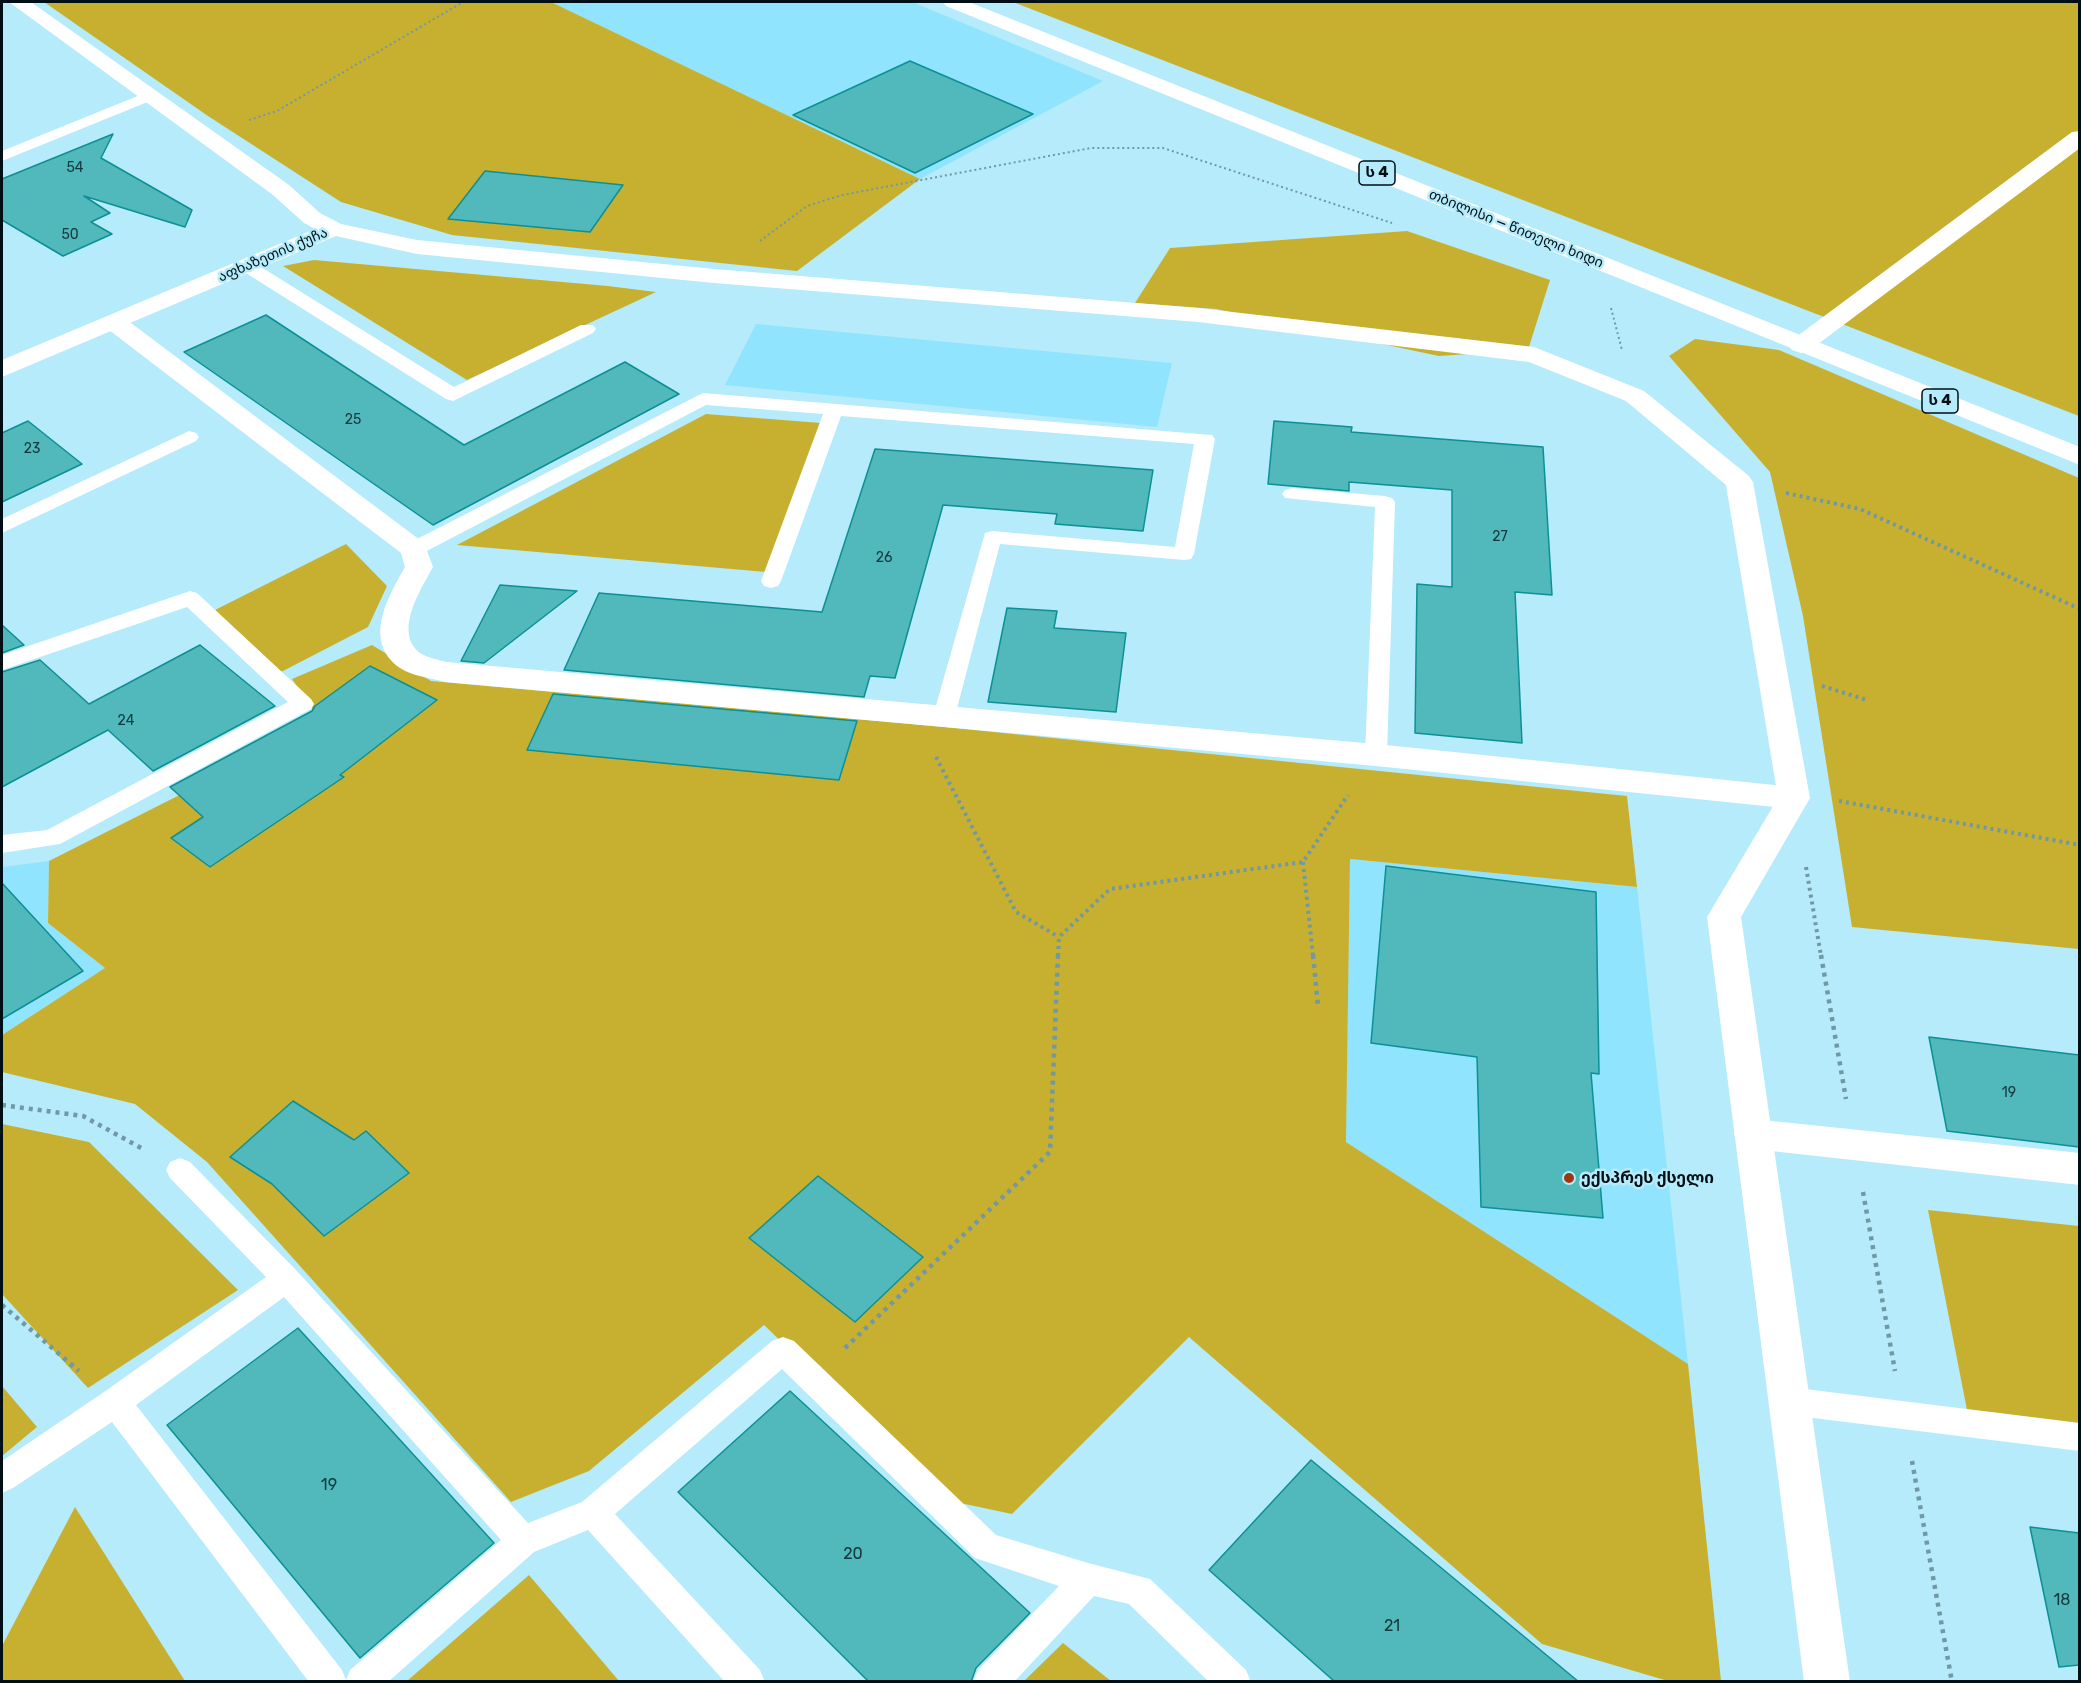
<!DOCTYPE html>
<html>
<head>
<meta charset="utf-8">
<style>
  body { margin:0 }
  #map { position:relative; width:2081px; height:1683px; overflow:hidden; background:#b5ebfb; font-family:Rubik,sans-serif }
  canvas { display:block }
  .frame { position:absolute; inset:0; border:3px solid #000f15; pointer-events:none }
</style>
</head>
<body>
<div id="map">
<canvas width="2081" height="1683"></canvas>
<div class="frame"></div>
</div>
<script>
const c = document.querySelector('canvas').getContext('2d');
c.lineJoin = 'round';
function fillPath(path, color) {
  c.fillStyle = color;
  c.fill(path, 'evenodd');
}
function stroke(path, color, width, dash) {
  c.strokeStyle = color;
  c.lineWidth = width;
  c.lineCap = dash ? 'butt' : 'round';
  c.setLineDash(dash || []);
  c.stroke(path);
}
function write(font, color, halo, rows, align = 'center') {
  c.font = font + ' Rubik,"Noto Sans Georgian",sans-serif';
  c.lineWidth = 5;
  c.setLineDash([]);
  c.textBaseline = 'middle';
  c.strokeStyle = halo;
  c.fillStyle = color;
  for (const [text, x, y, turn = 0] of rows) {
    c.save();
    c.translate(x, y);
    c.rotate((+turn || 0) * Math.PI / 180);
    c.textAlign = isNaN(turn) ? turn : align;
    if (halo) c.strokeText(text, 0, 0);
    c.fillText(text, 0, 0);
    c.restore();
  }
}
fillPath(new Path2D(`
  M551,2h361l191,79 -183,98z
  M756,324l416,39 -15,64 -432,-42z
  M1350,859l287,28 51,477 -342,-222z
  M49,861l-1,62 57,45 -103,67v-168z`), '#91e4fd');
fillPath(new Path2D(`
  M44,2h507l369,177 -123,92 -345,-36 -111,-33 -133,-86z
  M1013,2h1066v414z
  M1407,231l143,49 -22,70 -89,6 -223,-47 -81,-6 35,-55z
  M314,260l294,26 48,6 -189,88 -184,-114z
  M1695,339l84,11 300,128v471l-227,-22 -49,-311 -33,-144 -101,-116z
  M706,414l115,9 -55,149 -309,-27z
  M346,544l41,42 -19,41 -87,45 -66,-62z
  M372,645l59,36 513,46 683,69 10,91 -287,-28 -4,283 342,222 33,317h-53l-126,-37 -353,-307 -177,177 -66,-14 -182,-175 -175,146 -78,31 -304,-340 -72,-58 -133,-32v-37l103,-67 -57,-45 1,-62 273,-138 -30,-44z
  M2,1124l87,18 149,148 -150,98 -86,-94z
  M1928,1210l151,16v198l-112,-14z
  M2,1386l35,41 -35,29z
  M75,1507l110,174h-183v-35z
  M529,1575l90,106h-212z
  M1063,1643l48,38h-87z`), '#c7b02f');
const building = new Path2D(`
  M910,61l123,53 -118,59 -122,-58z
  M113,134l-12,24 91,52 -7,17 -101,-31 26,17 -19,9 21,12 -49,22 -61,-36v-41z
  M485,171l138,14 -33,47 -142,-13z
  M266,315l198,130 161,-83 54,32 -246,131 -249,-173z
  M28,421l54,43 -80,38v-69z
  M1274,421l78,6 -1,5 192,15 9,148 -37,-3 7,151 -107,-10 2,-149 35,3v-97l-103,-8v9l-81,-7z
  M875,449l278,21 -10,61 -88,-7 2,-10 -114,-9 -48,173 -25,-2 -6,21 -300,-27 35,-77 223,19z
  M500,585l77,6 -93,72 -23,-2z
  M1007,608l50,3 -3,17 72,5 -10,79 -128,-10z
  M2,625l22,20 -22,8z
  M200,645l75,61 -122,65 -45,-41 -106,57v-115l38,-12 49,44z
  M370,666l67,34 -97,75 4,2 -134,90 -39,-29 32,-21 -33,-30 142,-76 3,-5z
  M553,694l304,27 -18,59 -312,-30z
  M1386,866l210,26 3,182 -8,-1 12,145 -122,-11 -4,-150 -106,-14z
  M2,883l81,88 -81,48z
  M1929,1037l150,18v92l-132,-16z
  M293,1101l61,39 12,-9 43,42 -85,63 -52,-52 -42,-27z
  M818,1176l105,81 -68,65 -106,-84z
  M298,1328l196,215 -134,115 -193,-233z
  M790,1391l240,222 -54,55 -5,14h-102l-191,-190z
  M1311,1460l268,222h-244l-126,-112z
  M2030,1527l49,6v132l-20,2z`);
fillPath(building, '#51b8bb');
stroke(building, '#0c9095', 1.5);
stroke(new Path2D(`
  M249,120l28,-9 186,-109
  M760,241l47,-35 35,-11 249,-47h72l229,75
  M1611,308l11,42`), '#7198a4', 2, [2, 3]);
stroke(new Path2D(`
  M1786,493l74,16 220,100
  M1822,686l45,14
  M936,757l80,155 43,25
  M1839,801l241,44
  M1303,862l10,94
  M1806,867l15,89
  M1058,956l1,-19 51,-48 193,-27 45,-67`), '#7198a4', 4, [3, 4]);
stroke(new Path2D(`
  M1313,955l5,51
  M1821,955l25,144
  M2,1105l81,11 60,33
  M1863,1192l32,179
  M2,1305l77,66
  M845,1348l205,-196 8,-197
  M1912,1461l40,221`), '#7198a4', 4.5, [4, 5]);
fillPath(new Path2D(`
  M150,91l8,5 -3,3 -153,62v-10z
  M247,261l6,1 201,125 127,-62h12l3,4 -3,4 -140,68 -7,-2 -205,-129 -3,-4 3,-4z
  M703,393l509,42 3,4 -21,115 -3,5 -7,1 -184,-16 -45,172 -3,5 -8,3 -8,-3 -3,-5 52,-183 7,-2 183,16 19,-103 -353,-28 -60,165 -3,5 -7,2 -7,-2 -3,-5 62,-167 -117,-9 -285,149 -7,1 -7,-1 -3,-5 3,-5z
  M189,431l7,2 3,4 -3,4 -194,92v-14z
  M1292,488l93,8 7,2 3,4 -8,253 -3,6 -8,2 -8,-2 -3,-6 10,-248 -90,-9 -3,-4 3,-4z
  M190,591l7,2 114,106 3,5 -3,5 -251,135 -58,9v-18l45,-5 241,-128 -101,-95 -185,63v-15z
  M180,1158l10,4 106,108 232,253 54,-21 190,-161 11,-4 11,4 202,194 92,28 62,16 96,91 5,12h-42l-80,-78 -35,-8 -80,86h-41l5,-12 81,-84 -84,-28 -193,-189 -167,145 145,156 5,12h-40l-137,-152 -54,22 -146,130h-79l-197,-260 -99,66 -11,5v-32l102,-69 162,-115 -96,-99 -4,-8 4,-8zM284,1297l217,243 -151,130 -4,10 -4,-10 -206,-265z
  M1789,1387l291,36v28l-291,-36 -11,-4 -4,-10 4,-10z`), '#fff');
fillPath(new Path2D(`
  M2080,131v17l-270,202 -9,3 -9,-3 -4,-5 4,-5 280,-208z
  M114,315l9,2 301,226 9,24c-12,22 -40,65 -13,86 8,5 19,7 27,9l929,82 418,43 11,3 5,8 -5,8 -11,3 -418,-43 -931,-84c-14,-4 -33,-6 -45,-14 -38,-27 -12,-71 5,-101l-4,-14 -296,-226 -3,-5 3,-5z
  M1753,1119l327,34v32l-327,-36 -13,-4 -6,-11 6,-11z`), '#fff');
fillPath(new Path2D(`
  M9,2h22l258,183 31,28 21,11 76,16 297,29 484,39 336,39 110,44 105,85 4,6 57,316 -69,119 109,765h-46l-97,-765 71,-119 -52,-313 -100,-84 -97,-39 -331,-40 -484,-39 -297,-29 -81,-18 -334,141v-17l313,-131 -11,-6 -31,-28z`), '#fff');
fillPath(new Path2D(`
  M943,2h26l1111,445v18l-1134,-459z`), '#fff');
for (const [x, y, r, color] of [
  [1569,1178,6,"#9d3710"]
]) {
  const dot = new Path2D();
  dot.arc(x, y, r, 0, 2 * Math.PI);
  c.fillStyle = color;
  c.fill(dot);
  stroke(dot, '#b5ebfb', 2);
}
write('14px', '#14393e', null, [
  ["54",75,168],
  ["50",70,235],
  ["25",353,420],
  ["23",32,449],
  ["27",1500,537],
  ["26",884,558],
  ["24",126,721],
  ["19",2009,1093]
]);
write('14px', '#000f15', '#b5ebfb', [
  ["თბილისი — წითელი ხიდი",1516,229,22],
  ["აფხაზეთის ქუჩა",273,255,-23]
]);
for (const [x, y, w] of [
  [1377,173,36],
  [1940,401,36]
]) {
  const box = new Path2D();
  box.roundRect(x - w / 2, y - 12, w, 24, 4.5);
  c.fillStyle = '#b5ebfb';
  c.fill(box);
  stroke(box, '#000f15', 1.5);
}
write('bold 15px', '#000f15', null, [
  ["ს 4",1377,173],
  ["ს 4",1940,401]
]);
write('bold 16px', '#000f15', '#b5ebfb', [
  ["ექსპრეს ქსელი",1581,1178]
], 'left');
write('16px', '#14393e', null, [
  ["19",329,1485],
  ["20",853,1554],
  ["18",2062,1600],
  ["21",1392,1626]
]);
</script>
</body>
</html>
